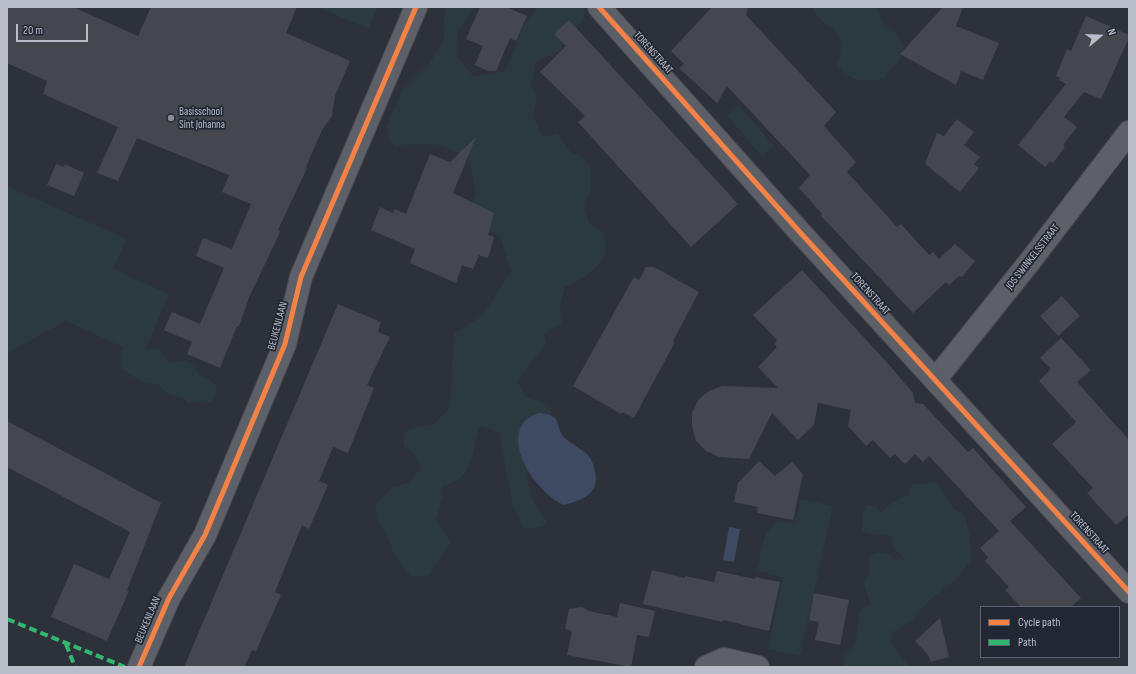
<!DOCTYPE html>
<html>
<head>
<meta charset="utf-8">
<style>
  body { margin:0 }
  #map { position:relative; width:1136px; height:674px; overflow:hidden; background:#2d3139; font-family:"Sofia Sans Condensed",sans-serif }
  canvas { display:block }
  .frame { position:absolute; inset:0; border:8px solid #b8bdc9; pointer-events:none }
  .legend { position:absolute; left:980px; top:606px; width:140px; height:52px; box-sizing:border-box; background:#212733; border:1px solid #5d636f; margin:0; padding:5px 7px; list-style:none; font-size:12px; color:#b8bdc9 }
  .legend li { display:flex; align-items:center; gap:8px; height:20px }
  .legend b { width:20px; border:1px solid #5d636f }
  .north { position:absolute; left:1080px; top:16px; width:40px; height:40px; -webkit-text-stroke:3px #212733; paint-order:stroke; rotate:71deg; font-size:11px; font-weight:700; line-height:16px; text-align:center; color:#b8bdc9 }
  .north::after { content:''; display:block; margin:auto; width:14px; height:18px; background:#b8bdc9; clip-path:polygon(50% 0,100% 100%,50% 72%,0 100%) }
  .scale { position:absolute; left:16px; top:24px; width:72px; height:18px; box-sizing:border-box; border:2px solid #b8bdc9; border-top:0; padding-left:5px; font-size:12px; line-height:14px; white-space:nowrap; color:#b8bdc9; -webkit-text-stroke:3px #212733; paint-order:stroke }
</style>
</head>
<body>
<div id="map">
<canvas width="1136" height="674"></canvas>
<div class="frame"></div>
<ul class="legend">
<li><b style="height:5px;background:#f48246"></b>Cycle path</li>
<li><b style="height:5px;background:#33b770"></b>Path</li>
</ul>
<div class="north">N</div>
<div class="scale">20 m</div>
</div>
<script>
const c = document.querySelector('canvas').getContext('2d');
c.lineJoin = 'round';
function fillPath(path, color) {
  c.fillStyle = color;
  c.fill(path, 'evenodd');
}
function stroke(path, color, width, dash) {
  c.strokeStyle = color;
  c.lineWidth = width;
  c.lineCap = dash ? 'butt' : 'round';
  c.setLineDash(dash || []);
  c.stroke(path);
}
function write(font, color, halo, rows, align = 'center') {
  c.font = font + ' "Sofia Sans Condensed",sans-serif';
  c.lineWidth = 3.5;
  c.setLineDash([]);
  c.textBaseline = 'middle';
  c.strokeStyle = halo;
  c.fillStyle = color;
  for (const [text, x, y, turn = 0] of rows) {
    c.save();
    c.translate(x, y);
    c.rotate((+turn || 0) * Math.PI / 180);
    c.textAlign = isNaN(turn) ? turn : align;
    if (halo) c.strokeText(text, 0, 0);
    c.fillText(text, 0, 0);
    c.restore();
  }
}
fillPath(new Path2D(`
  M317,7h61l-9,22z
  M445,7h30l-17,25 -1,23 16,21 21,-2 12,-4 18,-46 15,-17h45c4,18 -12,19 -19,32 -2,3 -3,8 -4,12l-25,11 -5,24 6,12 -4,17 10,22 15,-4 13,20 9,2 11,11 -1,27 -6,10 5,20 15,9c0,6 3,14 1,20 -5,17 -24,29 -40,35l-5,21 2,14 -18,12 2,11 -16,19 -12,17 7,16 16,5 10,9 -6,21 -14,25 -4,19 6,26 15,21 -7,4 -18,2 -11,-26 -13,-71 -19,-6c-10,26 -4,53 -38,60l1,12 -7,21 15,24 -22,32 -18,2 -16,-21 -9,-22 -9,-15 -2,-13 17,-19 16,-4 13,-14 -6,-15 -11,-8 -1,-12 7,-5 24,-5 16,-17 4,-73 29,-19 28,-43 -11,-35 -32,-21 8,-24 -7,-32c-30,-20 -40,-18 -74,-13l-7,-7 -1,-15 15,-34 27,-27 14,-23z
  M813,7h63l8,17 14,11 6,12 -5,15 -8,6 -6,10c-21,5 -34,5 -48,-14 16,-41 -21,-35 -24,-57z
  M739,105l35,41 -12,11 -35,-42z
  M7,186l120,53 -14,30 56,25 -23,55h13l11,15c13,-8 24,-2 29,11l10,4 8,8 -1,7 -5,8h-13l-11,2 -2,-5 -17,-5 -11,-10 -17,-3 -19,-12v-18l4,-3 -59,-27 -59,32z
  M937,482l17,27 10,5 5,18 3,26 -12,18 -31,25 -18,20 -18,11 -2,11 18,24h-65v-11l11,-10 5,-36 10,-6 -6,-20 5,-10v-19l10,-3 9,1 6,6 11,1 -13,-15v-8c-10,-4 -20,0 -30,-6v-16l5,-10 9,1 4,6 20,-14 8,-2 3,-11z
  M801,499l32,7 -33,150 -32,-7 15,-72 -27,-6 10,-38 11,-11 18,1z`), '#2a3a3e');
fillPath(new Path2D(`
  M539,413c27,2 13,15 28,27 6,5 14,9 20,14 4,4 6,9 7,14 8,24 -10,32 -30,37 -24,-10 -60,-57 -40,-83 3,-4 10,-7 15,-9z
  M729,527l11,2 -6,33 -11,-2z`), '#3e4a61');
fillPath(new Path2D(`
  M7,7h66l65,29 13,-29h146l-11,26 64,28 -15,35 -3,20 -10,14 -16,37 1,1 -29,62 2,1 -3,8 -27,56 -11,31h-2l-17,42 -33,-14 5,-12 -28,-12 8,-18 28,12 24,-56 -28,-12 7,-18 29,11 19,-45 -29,-12 7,-17 -92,-37 -19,43 -21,-8 21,-46 -75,-33 4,-13 -40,-18z
  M480,7h26l21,9 -11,25 -6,-3 -14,33h-8l-13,-6 8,-19 -17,-7z
  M712,7h36l-2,8 90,97 -12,14 32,36 -9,10 50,55 4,-3 28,31 4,-3 6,7 16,-15 20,17 -13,16 -3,-1 -10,9 -3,-3 -33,31 -92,-97 1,-2 -23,-26 11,-13 -83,-89 -10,17 -38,-35 5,-4 -13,-13z
  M943,7h20l-7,19 43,17 -16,37 -22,-9 -5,14 -56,-31z
  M1086,16l43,19v3l-28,61 -17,-7 -20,25 13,10 -14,18 2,2 -12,16 -3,-2 -5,6 -27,-22 48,-61 -7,-4 1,-2 -4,-2 11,-27 4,2z
  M569,20l169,184 -47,43 -113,-125 7,-6 -45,-44 26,-26 -12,-12z
  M957,119l17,13 -10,13 16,12 -6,7 5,4 -19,24 -35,-28 12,-31 7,3z
  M476,137l-23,56 41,20 -6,22 6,2 -6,21 -9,-3 -6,14 -11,-4 -6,18 -46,-20 5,-14 -44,-19 9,-23 13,6 2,-4 11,5 24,-60 20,8z
  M56,164l8,3 1,-3 19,9 -10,23 -27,-11z
  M646,267h8l45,25 -26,49 2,1 -41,76 -12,-6 -1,2 -48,-28 61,-109 5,3z
  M802,270l89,97 22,26 2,10 8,1 45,48 5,-4 53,59 -16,14 71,77 -10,9h-50l-16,-17 4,-3 -24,-26 3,-4 -8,-9 19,-17 -70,-75 -6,6 -8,-8 -10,10 -10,-10 -5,4 -17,-18 -7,6 -18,-20 3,-16 -33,-7 -4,22 -16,15 -26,-27 -23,46 -30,-2 -13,-6 -10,-10 -4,-14v-14l6,-13 11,-9 13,-5 56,2 -20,-21 19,-20 -3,-3 3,-4 -24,-25z
  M1062,296l18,20 -22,20 -18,-20z
  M338,304l43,18 -3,10 12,5 -23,48 7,3 -26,65 -15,-6 -14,34 9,4 -19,44 -7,-4 -27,67 6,3 -25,56 -4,-1 -8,17h-60z
  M1061,338l30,32 -14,12 52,58v74l-13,11 -29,-32 6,-5 -41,-44 24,-22 -37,-41 12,-12 -11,-11z
  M7,421l154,82 -34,87 2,1 -22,50 -56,-24 23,-53 35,15 21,-47 -123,-65z
  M759,461l16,15 17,-14 11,12 -10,46 -36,-7 1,-6 -24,-5 4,-19z
  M652,570l33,8v-2l29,6 3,-11 38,8v-2l25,5 -11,49 -46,-11v2l-80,-18z
  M814,593l35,7 -9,45 -25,-5 4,-18 -10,-2z
  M620,603l35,8 -6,26 -12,-2 -6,32 -64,-12 5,-24 -7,-2 4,-20 13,-2 7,4 28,6z
  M940,618l9,39 -18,5 -3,-7 -13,-14z`), '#44484e');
const street = new Path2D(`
  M935,380l96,-120 98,-128
  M139,667l30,-69 36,-63 80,-191 16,-67 115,-270
  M706,667l18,-8 34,8`);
const secondary = new Path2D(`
  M599,7l198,222 332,363`);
stroke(street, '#494c52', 24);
stroke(secondary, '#4b4e56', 24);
stroke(street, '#5d6067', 22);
stroke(secondary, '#5c5f66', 22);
stroke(new Path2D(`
  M7,619l118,48
  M66,644l9,23`), '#33b770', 4, [8, 4]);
stroke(new Path2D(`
  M599,7l198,222 332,363
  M139,667l30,-69 36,-63 80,-191 16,-67 115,-270`), '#f48246', 5);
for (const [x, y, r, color] of [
  [171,118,4,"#878c97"]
]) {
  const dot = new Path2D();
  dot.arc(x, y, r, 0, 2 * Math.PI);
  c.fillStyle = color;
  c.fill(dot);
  stroke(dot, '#212733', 1.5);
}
write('11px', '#b8bdc9', '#212733', [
  ["TORENSTRAAT",653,53,48],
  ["JOS SWINKELSSTRAAT",1033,257,-52],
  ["TORENSTRAAT",870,294,48],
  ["BEUKENLAAN",278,326,-75],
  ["TORENSTRAAT",1089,533,48],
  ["BEUKENLAAN",148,620,-67]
]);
write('11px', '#b8bdc9', '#212733', [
  ["Basisschool",179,112],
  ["Sint Johanna",179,125]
], 'left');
</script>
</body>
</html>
